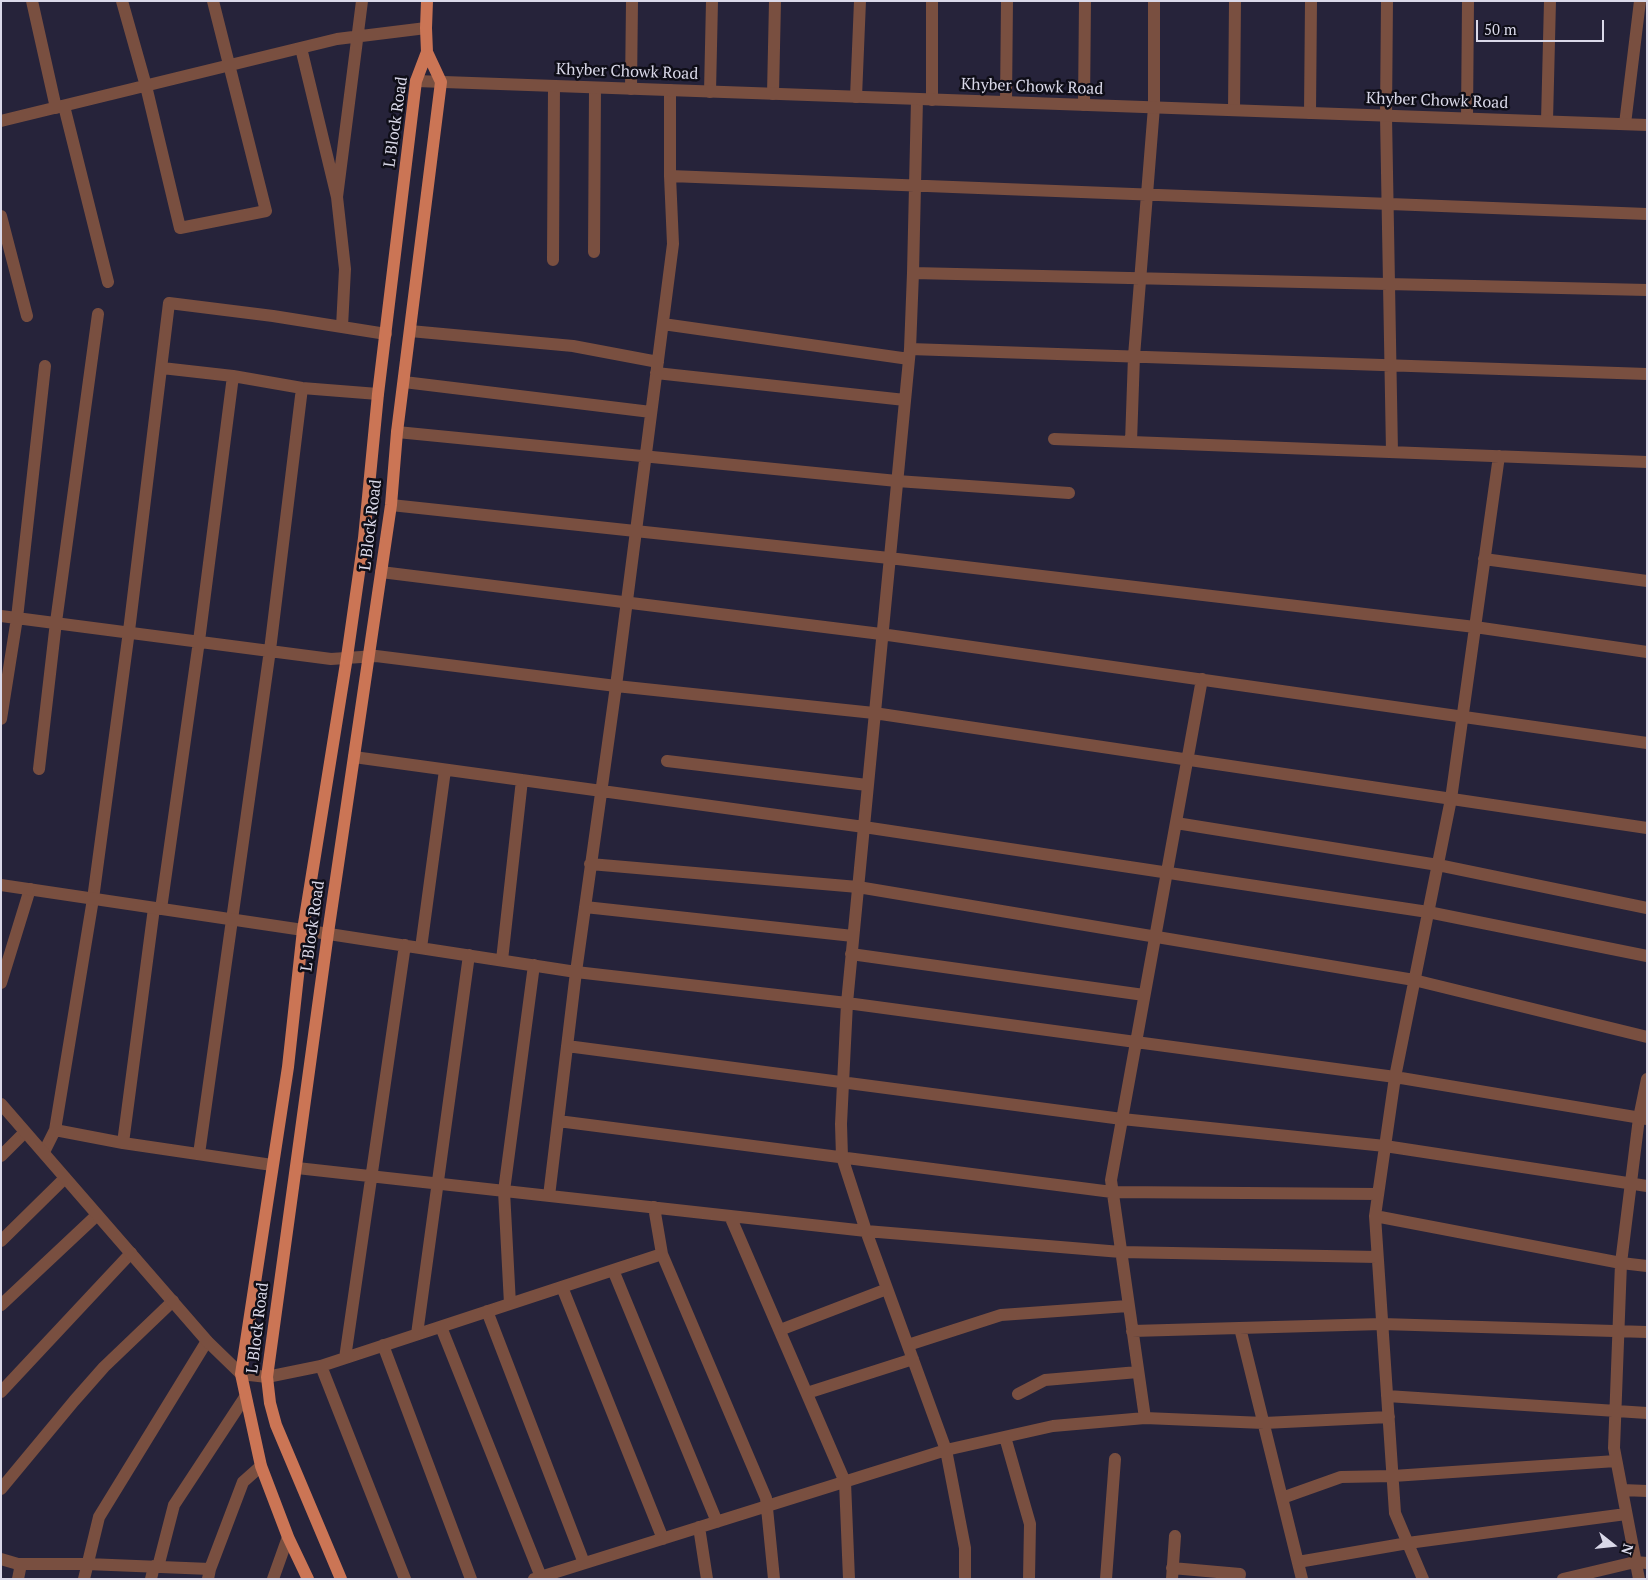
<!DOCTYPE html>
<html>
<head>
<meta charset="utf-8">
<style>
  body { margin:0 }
  #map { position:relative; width:1648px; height:1580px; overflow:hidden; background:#26233a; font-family:"PT Serif",serif }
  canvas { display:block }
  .frame { position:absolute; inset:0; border:2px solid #dad9e9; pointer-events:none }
  .north { position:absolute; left:1588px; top:1520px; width:50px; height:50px; -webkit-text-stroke:4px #0f0e18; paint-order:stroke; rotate:106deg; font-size:14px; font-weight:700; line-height:20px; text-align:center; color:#dad9e9 }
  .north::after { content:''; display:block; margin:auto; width:18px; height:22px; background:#dad9e9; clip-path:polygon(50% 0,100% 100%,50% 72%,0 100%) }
  .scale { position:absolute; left:1476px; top:20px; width:128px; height:22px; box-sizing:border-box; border:2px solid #dad9e9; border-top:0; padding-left:6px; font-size:15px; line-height:18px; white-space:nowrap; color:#dad9e9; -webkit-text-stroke:4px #0f0e18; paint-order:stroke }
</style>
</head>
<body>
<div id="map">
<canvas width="1648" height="1580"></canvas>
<div class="frame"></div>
<div class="north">N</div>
<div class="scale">50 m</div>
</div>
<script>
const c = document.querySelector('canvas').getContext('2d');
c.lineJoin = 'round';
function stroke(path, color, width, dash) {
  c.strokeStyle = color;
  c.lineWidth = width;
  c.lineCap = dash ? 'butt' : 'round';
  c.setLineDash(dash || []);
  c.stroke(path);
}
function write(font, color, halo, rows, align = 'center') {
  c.font = font + ' "PT Serif",serif';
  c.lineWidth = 5;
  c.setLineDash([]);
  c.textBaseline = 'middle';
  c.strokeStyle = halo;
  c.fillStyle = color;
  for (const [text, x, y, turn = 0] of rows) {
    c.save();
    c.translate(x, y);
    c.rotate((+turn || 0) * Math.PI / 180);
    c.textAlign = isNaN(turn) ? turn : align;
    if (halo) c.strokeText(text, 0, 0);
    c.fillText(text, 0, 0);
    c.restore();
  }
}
stroke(new Path2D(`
  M32,1l24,107
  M122,1l24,85 34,142 86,-17 -53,-210
  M1387,1l-1,115 6,336
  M301,48l36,149 25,-196
  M631,89l1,-88
  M710,92l2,-91
  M773,94l2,-93
  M856,97l4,-96
  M932,100v-99
  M1006,102l1,-101
  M1084,105l1,-104
  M64,106l44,176
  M1234,110l1,-109
  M1310,113l1,-112
  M1467,118l1,-117
  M1,121l336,-82 89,-11
  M1547,121l3,-120
  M1625,124l15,-123
  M670,176l977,38
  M337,197l8,72 -3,58
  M1,216l26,100
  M594,252l1,-164
  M553,260l1,-174
  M913,273l4,-174
  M663,324l246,35
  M410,331l163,15 85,16
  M910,349l737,25
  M162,368l71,8 69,12 76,6
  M656,373l249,27
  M404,382l247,30
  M397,432l500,49 172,12
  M1054,439l593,23
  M1131,442l3,-86 20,-249v-106
  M391,505l498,53 586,69 172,25
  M1484,559l163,22
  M381,572l500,62 766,109
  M1,616l330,43 45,-3 240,30 258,27 773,115
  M1,719l16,-101 28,-252
  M354,757l510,70 564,85 219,44
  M667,761l200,24
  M39,769l17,-147 42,-308
  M1176,823l262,42 209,43
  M590,864l268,23 556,93 233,57
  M585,907l268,29
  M154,908l-31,235 149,22
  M161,909l38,-268 34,-265
  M303,930l273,42 271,31 548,74 252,42
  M421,948l24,-178
  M851,954l293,41
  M502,960l20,-180
  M1,983l29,-94
  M567,1046l555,73 263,27 262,40
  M558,1121l554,71 266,2
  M55,1130l68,13
  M44,1152l11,-22 38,-231 36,-268 40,-328 104,13 113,18
  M199,1154l71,-504 32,-262
  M1,1156l24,-24
  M297,1168l569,63 255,21 256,5
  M549,1196l27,-224 40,-286 57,-442 -3,-68v-86
  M654,1207l8,47 104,244 8,81
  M730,1216l115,266 4,97
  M1375,1216l246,47 26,3
  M1,1241l64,-63
  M613,1270l104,252
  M562,1287l101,252
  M510,1304l-6,-113 30,-226
  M1,1305l96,-90
  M487,1311l97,252
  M441,1327l100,250
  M1240,1328l62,251
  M780,1330l107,-41
  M1132,1331l250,-7 265,8
  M417,1334l52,-379
  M383,1345l88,234
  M908,1345l93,-30 127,-9
  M345,1358l60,-413
  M321,1366l84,213
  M267,1377l54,-11 341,-112
  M1,1392l130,-139
  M807,1393l106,-34
  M1018,1394l27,-14 93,-8
  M1387,1396l260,17
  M1145,1418l-34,-238 91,-501
  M1005,1437l25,87 -1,55
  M1,1489l73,-88 30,-34 69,-66
  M1622,1490l25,1
  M1282,1498l59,-21 52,-1 223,-15
  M699,1527l8,52
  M1,1559l17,5 2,5 -2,10
  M1298,1562l110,-19 218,-29
  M18,1564h69l123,5
  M158,1567l16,-62 71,-108
  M1172,1568l68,6 -1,5
  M84,1579l15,-62 108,-176
  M151,1579l3,-13
  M208,1579l2,-10 33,-87 18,-16
  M273,1579l15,-42
  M534,1579l412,-129 107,-24 92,-8 119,5 125,-6
  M965,1579v-31l-19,-98 -80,-219 -24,-74 -1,-33 6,-121 63,-654 3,-76 734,17
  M1106,1579l9,-120
  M1172,1579l3,-43
  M1423,1579l-28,-66 -20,-297 20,-139 56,-278 48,-343
  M1563,1579l72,-17 12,1
  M1639,1579l-25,-131 7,-185 18,-145 8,-39`), '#794f40', 12);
stroke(new Path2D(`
  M416,81l1231,44
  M1,885l302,45
  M1,1104l206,237 34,33 26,3`), '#794f40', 12);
stroke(new Path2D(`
  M308,1579l-20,-42 -27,-71 -20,-92 47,-307 15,-137 44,-273 17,-119 14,-144 38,-313 11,-29
  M341,1579l-65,-154 -6,-22 -3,-26 61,-444 63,-428 6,-73 44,-350 -14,-30 -1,-24 1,-27`), '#cb7555', 12);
write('16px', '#dad9e9', '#0f0e18', [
  ["Khyber Chowk Road",627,72,2],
  ["Khyber Chowk Road",1032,87,2],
  ["Khyber Chowk Road",1437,101,2],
  ["L Block Road",396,122,-82],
  ["L Block Road",371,525,-83],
  ["L Block Road",313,926,-82],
  ["L Block Road",258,1328,-83]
]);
</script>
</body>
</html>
